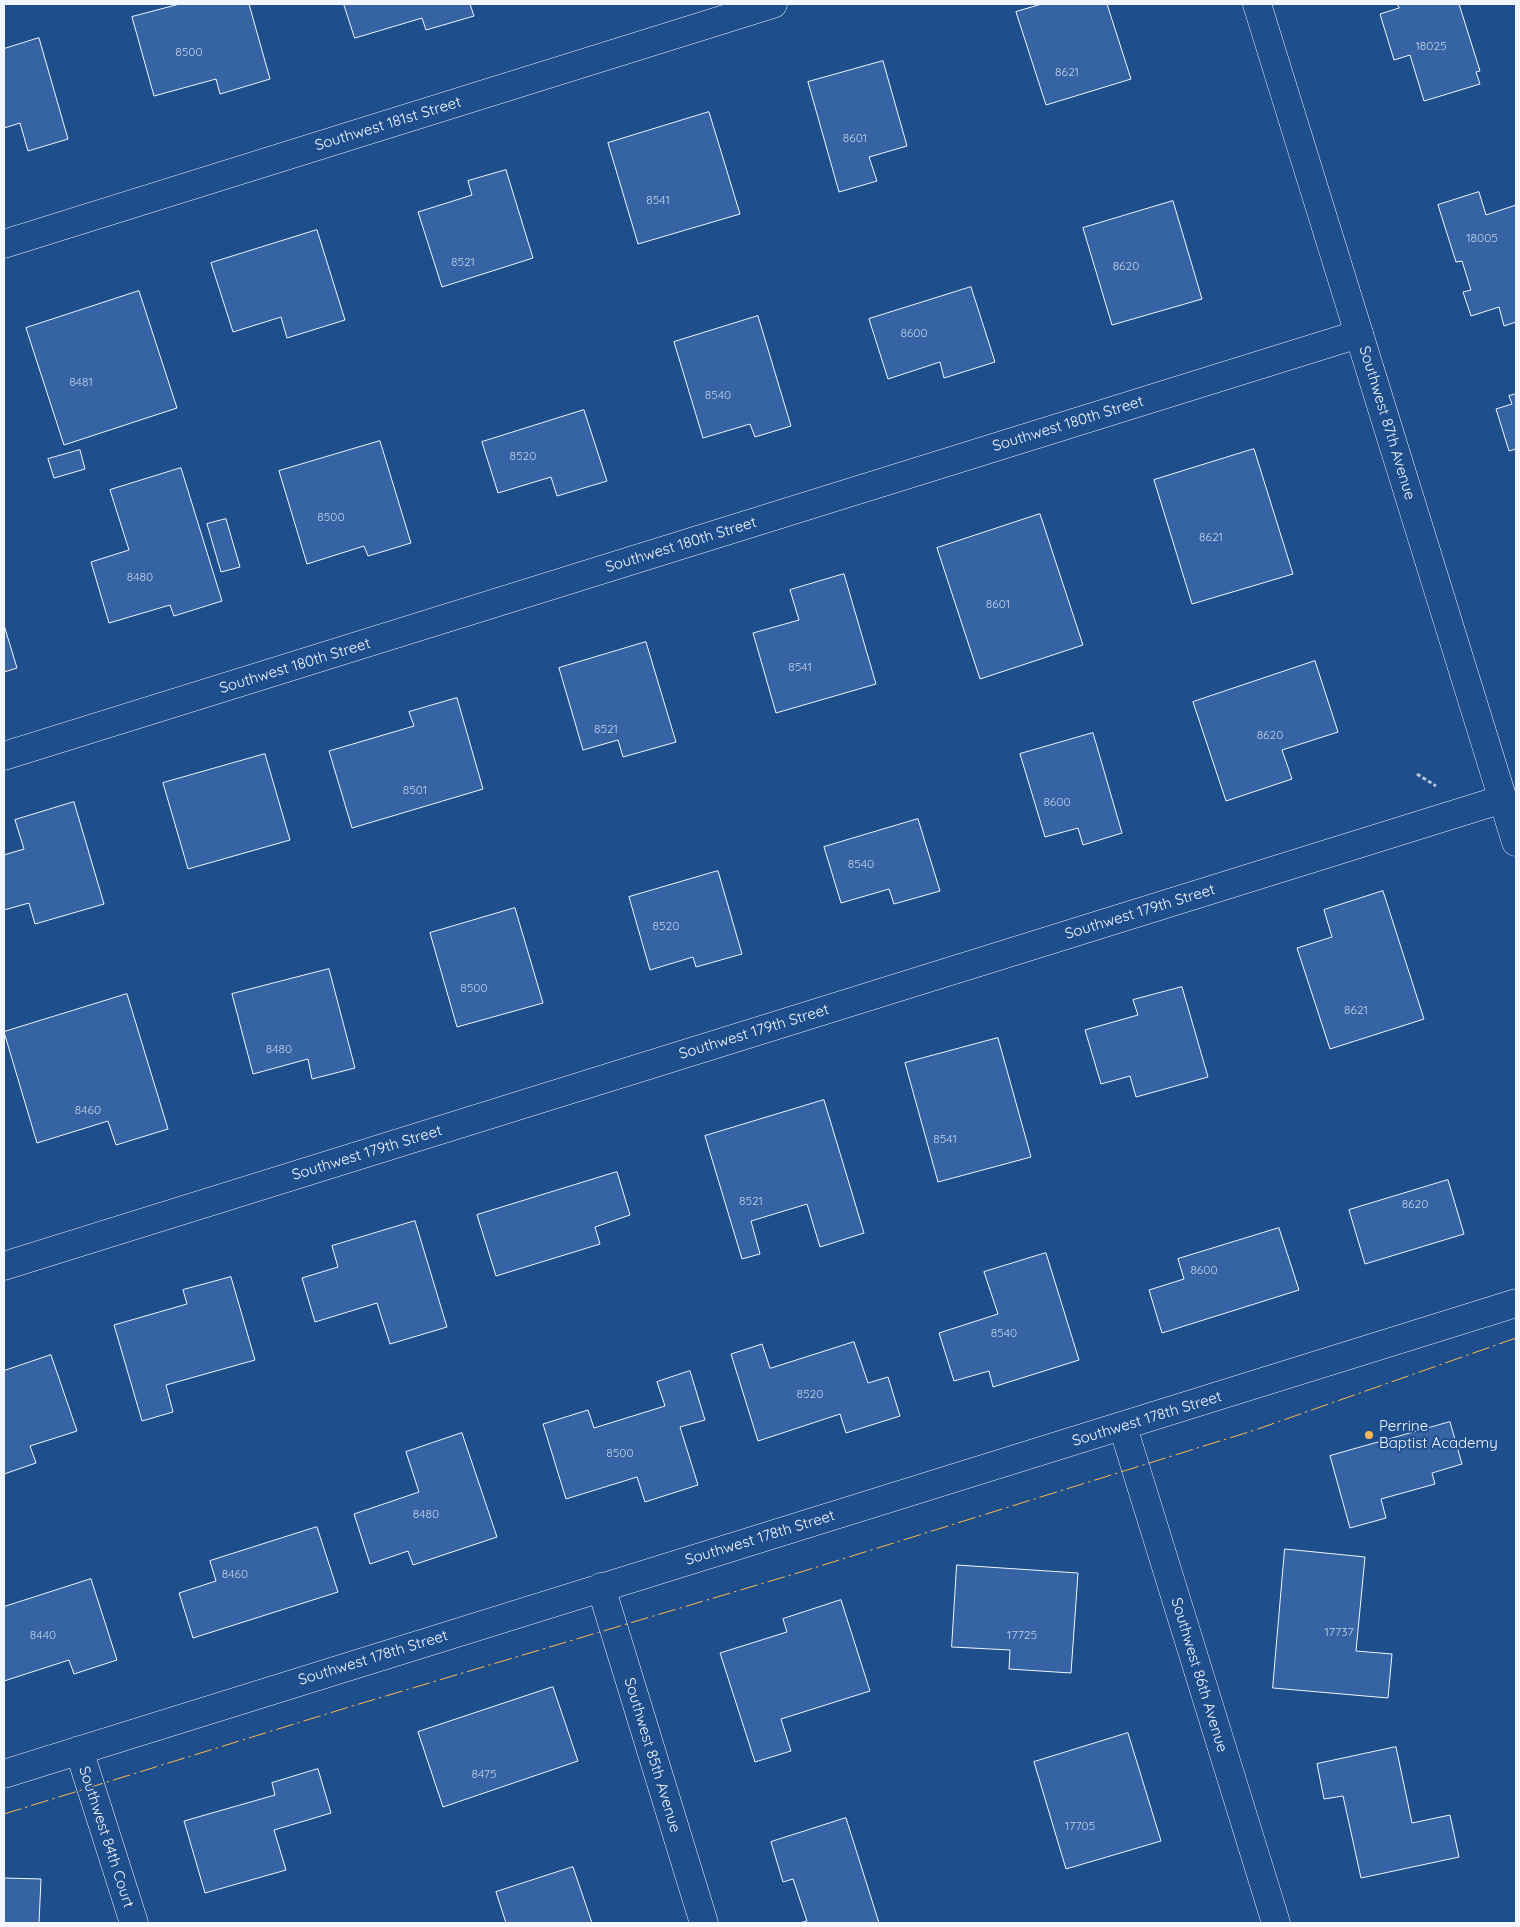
<!DOCTYPE html>
<html>
<head>
<meta charset="utf-8">
<style>
  body { margin:0 }
  #map { position:relative; width:1520px; height:1927px; overflow:hidden; background:#1f4e8c; font-family:Quicksand,sans-serif }
  canvas { display:block }
  .frame { position:absolute; inset:0; border:5px solid #f2f6ff; pointer-events:none }
</style>
</head>
<body>
<div id="map">
<canvas width="1520" height="1927"></canvas>
<div class="frame"></div>
</div>
<script>
const c = document.querySelector('canvas').getContext('2d');
c.lineJoin = 'round';
function fillPath(path, color) {
  c.fillStyle = color;
  c.fill(path, 'evenodd');
}
function stroke(path, color, width, dash) {
  c.strokeStyle = color;
  c.lineWidth = width;
  c.lineCap = dash ? 'butt' : 'round';
  c.setLineDash(dash || []);
  c.stroke(path);
}
function write(font, color, halo, rows, align = 'center') {
  c.font = font + ' Quicksand,sans-serif';
  c.lineWidth = 4;
  c.setLineDash([]);
  c.textBaseline = 'middle';
  c.strokeStyle = halo;
  c.fillStyle = color;
  for (const [text, x, y, turn = 0] of rows) {
    c.save();
    c.translate(x, y);
    c.rotate((+turn || 0) * Math.PI / 180);
    c.textAlign = isNaN(turn) ? turn : align;
    if (halo) c.strokeText(text, 0, 0);
    c.fillText(text, 0, 0);
    c.restore();
  }
}
const building = new Path2D(`
  M180,4h69l21,75 -50,15 -4,-15 -62,17 -22,-79z
  M344,4h126l4,12 -48,14 -4,-12 -67,20z
  M1042,4h65l24,75 -85,26 -30,-93z
  M1397,4h62l21,67 -4,1 4,12 -56,17 -14,-46 -16,5 -14,-46 19,-6z
  M39,38l29,101 -40,12 -8,-28 -16,5v-79z
  M883,61l24,85 -38,11 8,24 -38,11 -31,-110z
  M709,112l31,102 -102,30 -30,-101z
  M506,170l27,88 -91,29 -24,-75 54,-17 -4,-14z
  M1479,192l7,23 30,-10v117l-12,4 -5,-19 -28,9 -8,-24 8,-2 -9,-29 -6,1 -18,-57z
  M1173,201l29,98 -90,26 -29,-97z
  M317,230l28,90 -58,18 -6,-21 -48,15 -22,-69z
  M971,287l24,75 -51,16 -4,-16 -52,17 -19,-60z
  M139,291l38,117 -113,37 -38,-117z
  M758,316l33,110 -36,11 -5,-13 -47,14 -29,-96z
  M1516,394v55l-7,2 -13,-42 16,-5 -3,-8z
  M584,410l23,71 -50,15 -6,-19 -53,16 -16,-51z
  M380,441l31,102 -43,13 -4,-10 -57,18 -28,-93z
  M1254,449l39,125 -101,30 -38,-124z
  M80,450l5,19 -31,9 -6,-19z
  M181,468l41,133 -48,15 -4,-11 -61,18 -18,-61 38,-12 -19,-60z
  M1040,514l43,131 -103,34 -43,-131z
  M226,519l14,48 -19,5 -14,-48z
  M844,574l32,110 -100,29 -23,-80 46,-13 -9,-30z
  M4,625l13,43 -13,4z
  M646,642l30,100 -53,15 -5,-17 -35,10 -24,-82z
  M1315,661l23,71 -56,18 10,29 -66,22 -33,-99z
  M457,698l26,91 -131,39 -23,-77 85,-25 -5,-14z
  M1093,733l29,100 -39,12 -5,-17 -33,9 -25,-83z
  M265,754l25,86 -102,29 -25,-86z
  M74,802l30,102 -69,20 -6,-21 -25,7v-55l20,-6 -9,-29z
  M918,819l22,72 -46,13 -5,-15 -48,14 -17,-56z
  M718,871l24,83 -46,13 -3,-10 -43,13 -21,-73z
  M1383,891l41,128 -94,30 -33,-101 35,-11 -8,-27z
  M515,908l28,95 -86,24 -27,-94z
  M329,969l26,99 -43,11 -4,-20 -55,15 -21,-80z
  M1182,987l26,90 -72,20 -6,-21 -29,8 -16,-54 53,-15 -5,-15z
  M127,994l41,135 -52,16 -8,-24 -71,22 -33,-111z
  M998,1038l33,119 -93,25 -33,-119z
  M824,1100l40,133 -44,14 -13,-43 -56,17 9,33 -18,5 -37,-123z
  M617,1172l13,43 -35,12 5,17 -104,32 -19,-61z
  M1448,1180l16,54 -99,30 -16,-54z
  M415,1221l32,106 -57,17 -13,-41 -62,19 -13,-44 36,-11 -6,-21z
  M1279,1228l20,62 -137,43 -13,-43 35,-11 -6,-20z
  M1046,1253l33,107 -86,27 -4,-16 -35,10 -15,-48 59,-19 -14,-42z
  M231,1277l24,83 -89,25 7,27 -31,9 -28,-96 73,-21 -4,-14z
  M854,1342l14,41 20,-6 12,39 -54,17 -6,-19 -82,27 -27,-87 31,-10 8,24z
  M51,1355l26,76 -47,15 6,17 -32,11v-103z
  M690,1371l15,49 -25,7 18,58 -53,17 -8,-25 -71,22 -23,-75 45,-14 6,18 71,-22 -8,-24z
  M1450,1422l12,42 -30,9 3,11 -54,15 5,19 -36,10 -20,-72z
  M462,1433l35,104 -84,28 -5,-14 -38,13 -16,-50 65,-22 -13,-40z
  M317,1527l21,65 -145,46 -14,-45 37,-12 -6,-20z
  M1285,1549l80,8 -9,94 36,3 -4,44 -115,-10z
  M957,1565l121,8 -7,100 -62,-4 1,-19 -58,-3z
  M91,1579l26,81 -43,14 -5,-14 -65,21v-74z
  M841,1600l29,91 -89,28 10,32 -36,11 -35,-109 67,-21 -4,-13z
  M553,1687l25,74 -135,46 -25,-75z
  M1128,1733l33,108 -95,28 -32,-107z
  M1396,1747l16,76 38,-8 9,42 -98,21 -18,-82 -19,3 -7,-35z
  M318,1769l13,44 -57,17 12,40 -81,23 -21,-72 91,-26 -3,-12z
  M846,1818l33,105h-80l8,-2 -14,-42 -10,3 -12,-40z
  M573,1867l19,56h-86l-10,-31z
  M4,1878l37,1 -2,44h-35z`);
fillPath(building, '#3563a3');
stroke(building, '#f2f6ff', 1);
const street = new Path2D(`
  M4,244l769,-240
  M4,756l1355,-422
  M4,1266l1499,-467
  M1123,1427l153,496
  M601,1587l103,336
  M79,1750l55,173
  M4,1774l1512,-471`);
const secondary = new Path2D(`
  M1257,4l259,838`);
stroke(street, '#f2f6ff', 29);
stroke(secondary, '#f2f6ff', 29);
stroke(new Path2D(`
  M1417,774l19,12`), '#b3c4dc', 3, [4, 2.5]);
stroke(street, '#1f4e8c', 28);
stroke(secondary, '#1f4e8c', 28);
stroke(new Path2D(`
  M4,1814l345,-107 455,-136 451,-141 261,-92`), '#ffb74d', 1, [18, 4, 2.5, 4]);
for (const [x, y, r, color] of [
  [1369,1435,5,"#ffb74d"]
]) {
  const dot = new Path2D();
  dot.arc(x, y, r, 0, 2 * Math.PI);
  c.fillStyle = color;
  c.fill(dot);
  stroke(dot, '#1f4e8c', 2);
}
write('12px', '#c3d1e8', null, [
  ["18025",1431,46],
  ["8500",189,52],
  ["8621",1067,72],
  ["8601",855,138],
  ["8541",658,200],
  ["18005",1482,238],
  ["8521",463,262],
  ["8620",1126,266],
  ["8600",914,333],
  ["8481",81,382],
  ["8540",718,395],
  ["8520",523,456],
  ["8500",331,517],
  ["8621",1211,537],
  ["8480",140,577],
  ["8601",998,604],
  ["8541",800,667],
  ["8521",606,729],
  ["8620",1270,735],
  ["8501",415,790],
  ["8600",1057,802],
  ["8540",861,864],
  ["8520",666,926],
  ["8500",474,988],
  ["8621",1356,1010],
  ["8480",279,1049],
  ["8460",88,1110],
  ["8541",945,1139],
  ["8521",751,1201],
  ["8620",1415,1204],
  ["8600",1204,1270],
  ["8540",1004,1333],
  ["8520",810,1394],
  ["8500",620,1453],
  ["8480",426,1514],
  ["8460",235,1574],
  ["17737",1339,1632],
  ["8440",43,1635],
  ["17725",1022,1635],
  ["8475",484,1774],
  ["17705",1080,1826]
]);
write('15px', '#f2f6ff', '#1f4e8c', [
  ["Southwest 181st Street",388,124,-17],
  ["Southwest 87th Avenue",1387,423,73],
  ["Southwest 180th Street",1068,424,-17],
  ["Southwest 180th Street",681,545,-17],
  ["Southwest 180th Street",295,666,-17],
  ["Southwest 179th Street",1140,912,-17],
  ["Southwest 179th Street",754,1032,-17],
  ["Southwest 179th Street",367,1153,-17],
  ["Southwest 178th Street",1147,1419,-17],
  ["Southwest 178th Street",760,1538,-17],
  ["Southwest 178th Street",373,1658,-17],
  ["Southwest 86th Avenue",1199,1675,73],
  ["Southwest 85th Avenue",652,1755,73],
  ["Southwest 84th Court",106,1837,72]
]);
write('15px', '#f2f6ff', '#1f4e8c', [
  ["Perrine",1379,1426],
  ["Baptist Academy",1379,1443]
], 'left');
</script>
</body>
</html>
